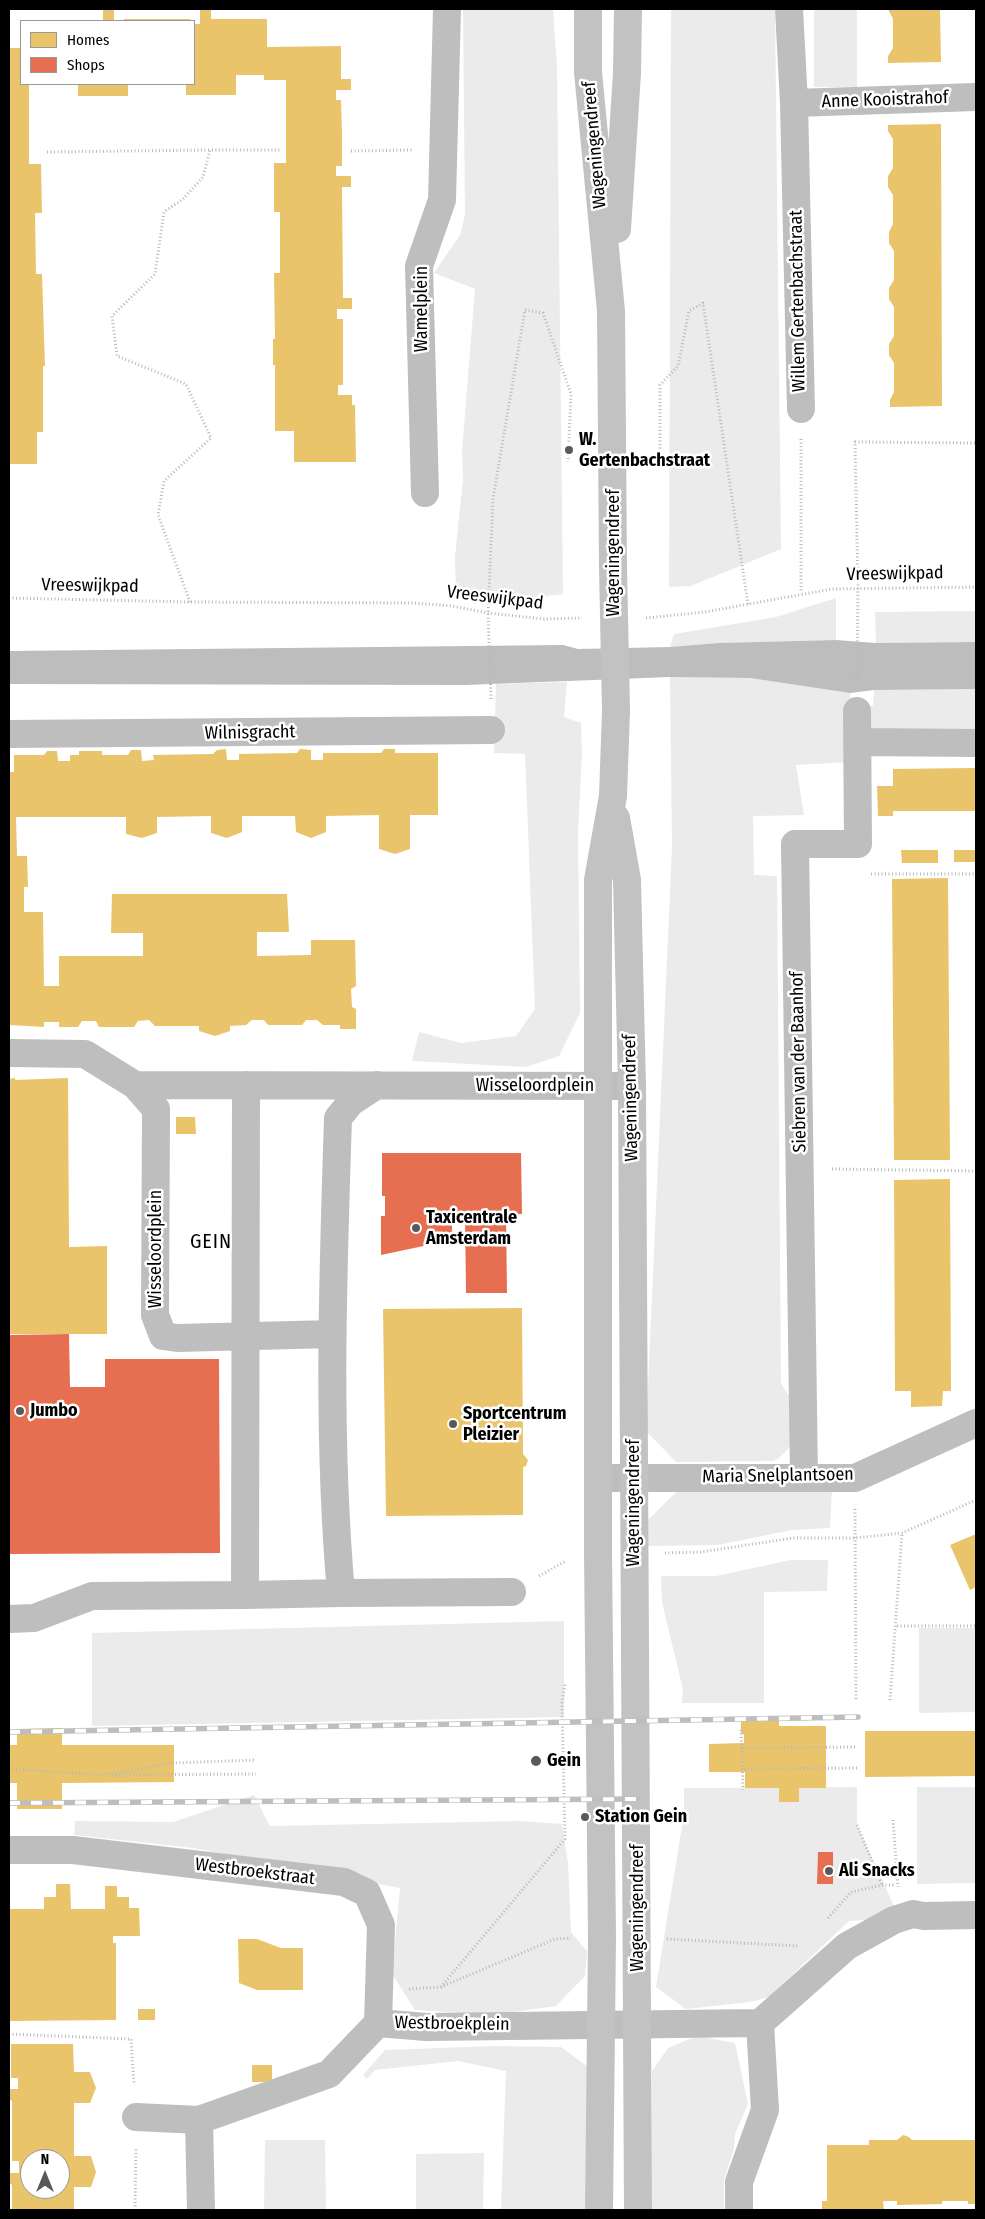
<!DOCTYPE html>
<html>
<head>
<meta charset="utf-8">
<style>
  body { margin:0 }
  #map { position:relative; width:985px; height:2219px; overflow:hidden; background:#fff; font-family:"Fira Sans Condensed",sans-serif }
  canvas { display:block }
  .frame { position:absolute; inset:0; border:10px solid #000; pointer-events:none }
  .legend { position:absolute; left:20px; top:20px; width:175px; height:65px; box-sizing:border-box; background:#fff; border:1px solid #999; margin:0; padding:6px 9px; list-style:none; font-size:15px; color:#000 }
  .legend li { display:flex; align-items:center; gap:10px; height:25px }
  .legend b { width:25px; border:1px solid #999 }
  .north { position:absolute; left:20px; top:2149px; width:50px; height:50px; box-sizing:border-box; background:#fff; border:1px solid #999; border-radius:50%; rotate:0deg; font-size:14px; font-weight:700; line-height:20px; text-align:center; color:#000 }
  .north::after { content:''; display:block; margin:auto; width:18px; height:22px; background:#595959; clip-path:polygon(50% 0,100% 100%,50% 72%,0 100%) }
</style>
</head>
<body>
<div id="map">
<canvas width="985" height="2219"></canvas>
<div class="frame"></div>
<ul class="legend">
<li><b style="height:14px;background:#e9c46a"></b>Homes</li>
<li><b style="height:14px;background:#e76f51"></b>Shops</li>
</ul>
<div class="north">N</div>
</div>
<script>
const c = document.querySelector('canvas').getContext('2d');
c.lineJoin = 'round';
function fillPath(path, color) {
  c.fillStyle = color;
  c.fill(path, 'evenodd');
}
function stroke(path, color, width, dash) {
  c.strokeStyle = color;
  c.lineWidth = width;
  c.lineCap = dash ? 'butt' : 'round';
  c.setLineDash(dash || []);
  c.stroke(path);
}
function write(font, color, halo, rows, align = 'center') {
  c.font = font + ' "Fira Sans Condensed",sans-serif';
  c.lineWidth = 5;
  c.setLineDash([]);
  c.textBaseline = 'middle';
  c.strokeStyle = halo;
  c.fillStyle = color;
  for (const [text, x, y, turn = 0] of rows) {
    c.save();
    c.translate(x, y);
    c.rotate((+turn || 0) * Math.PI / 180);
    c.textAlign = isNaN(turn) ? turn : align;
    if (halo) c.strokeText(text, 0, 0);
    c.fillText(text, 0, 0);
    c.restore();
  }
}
fillPath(new Path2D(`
  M463,9h90l4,58 6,527 -71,9 -36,-8 -1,-38 8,-78 -1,-28 13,-162 -41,-16 26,-38 5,-20z
  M671,9h104l6,540 -90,37 -22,1z
  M814,9h43v78h-43z
  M836,598v42l-118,3 -48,4 4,-13 102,-17z
  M976,611v31l-100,1 -1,-31z
  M670,677l80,1 100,15 1,16 22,-3 1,-16 102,-1v46h-105v-11h-20v38l-55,3 8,50 -51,1 1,59 23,1 4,507 13,22 -1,34 -5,10 -9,9 -6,3 -97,1 -30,-31 26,-584z
  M567,682l-3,35 17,6 1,32 -4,76 2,182 -21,43 -33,11 -114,-6 7,-29 42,11 55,-7 19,-27 -10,-255 -31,-1 2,-69z
  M832,1490l-2,38 -38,2 -74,15 -72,1 -1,-23 32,-32z
  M791,1560h37l-1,31 -63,1v111h-82l1,-13 -21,-88 -1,-26h55z
  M564,1621v96l-472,9v-93z
  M919,1628h57v84l-57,1z
  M857,1787v38l37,81 -15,13 -30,2 -80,76 -19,5 -64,7 -30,-22 28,-173v-26z
  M917,1787h59v96l-59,1z
  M254,1795l16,31 252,-5 40,3 6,39 3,69 16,19 -2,25 -29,30 -65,9 -76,-5 -23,-36 8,-86 -207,-40 -119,-13 1,-14 98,1z
  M697,2036l38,7 13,61 -13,30 -1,14 -10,32v30h-73l1,-139 16,-23z
  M497,2046l64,1 30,22 -3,141h-87l5,-139 -48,-10 -83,9 -8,9 -4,-4 22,-25z
  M265,2140h60l1,70h-62z
  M484,2153l-1,57h-67v-56z`), '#ebebeb');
fillPath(new Path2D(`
  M836,640l40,3 100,-1v47l-102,1 -24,3 -100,-15 -80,-1 -205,8 -456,-1v-33l554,-6 15,4 92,-2 48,-4z`), '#bdbdbd');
fillPath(new Path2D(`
  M211,9v10h56v28l74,-1v33h10v11h-15v10h5l1,34v32h-6v10h15v11h-9l1,111h9v11h-15v10h6v66h-5v10h14v10h3l1,57h-62v-31h-19v-66h-2v-26h2l-1,-66h6v-61h-6v-49h12v-83h-22v-5h-28v20h-50v-11h8v-60h6v-14z
  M888,9h52l1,53 -53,1v-7l5,-8v-29z
  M103,10h11v11h-11z
  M124,19h66v2h-66z
  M9,48h12v36h8v80h12l1,49h-7l1,61h6l3,92h-2v66h-6v32h-28z
  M78,84h50v12h-50z
  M941,124l1,282 -52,1v-7l4,-8v-29l-5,-8v-11l5,-8v-29l-5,-8v-11l5,-8v-29l-5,-8v-11l4,-8v-29l-5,-8v-11l5,-8v-29l-5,-8v-6z
  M226,749l1,11h12v-6l58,-1 3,-4 11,1v10h12v-7h58l3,-4h11v4h43v62h-28v34l-15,5 -16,-5v-34l-53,1v16l-15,6 -15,-6 -1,-16h-53v16l-15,6 -16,-5v-17l-54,1v16l-15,5 -16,-4v-17h-110l1,39h10l1,31h-4v25h19l1,74h15v-30h84v-23h-32l1,-39h175l2,38h-32v24l54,-1v-15h44l1,46 -5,3 1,18 4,2v20h-16v-4h-17l-6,-5h-11l-4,5h-34l-4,-5h-12l-6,5 -16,1v5l-15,5 -16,-5v-5h-44l-6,-6 -11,1 -4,6h-35l-3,-6h-14l-4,6h-19v-5h-15v5l-35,-2v-253h5v-17h30l3,-4h10l1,10h12v-6h9v-4h23v4h26l3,-5h10l1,11 12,-1 -1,-5 60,-1 4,-4z
  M972,768h4v43h-83v5h-15l-1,-30h16v-17z
  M901,850h37v13h-36z
  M954,850h22v12h-22z
  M948,878l2,282h-56l-2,-281z
  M15,1078v2l53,-2 1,169 38,-1v88h-98v-255z
  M176,1117h19l1,17h-20z
  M950,1179l1,212h-8l-1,15 -31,1v-16h-16l-1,-211z
  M522,1308l1,146 5,6 -2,6 -3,1v48l-137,1 -3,-207z
  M976,1534v53l-6,3 -20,-45z
  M741,1718h38v8h47v62h-27v14h-20v-14h-34v-16h-36v-28l35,-1v-9h-3z
  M62,1728v17h112v37l-112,1v26h-45v-26h-8v-38h8v-16z
  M865,1731h111v45l-111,1z
  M56,1884h14l1,25h34v-23h12v11h12v11h10l1,28h-27v7h3v77l-107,1v-112h35v-12h12z
  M238,1939h19l24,9h22v42h-46l-18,-7z
  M138,2009h17v11h-17z
  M11,2044h62l1,28h16l6,16 -6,15h-16v53h17l5,16 -5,15h-17v23h-62v-25l-3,-3v-9h10v-12h-7v-60l-3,-2v-10h9v-11h-7zM30,2159h30v30h-30z
  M252,2065h20v17h-20z
  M903,2135l6,2 3,3h64v64h-8v-3h-26v3l-45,1v-4h-14l1,9h-62v-9h5v-56h42v-5h28z`), '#e9c46a');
fillPath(new Path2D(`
  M382,1153h139l1,61 -16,1 1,78h-41l-1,-78h-13v25l-71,15v-39h4v-20h-3z
  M69,1334l1,53h35v-28h114l1,194 -211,1v-219z
  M818,1852h15v32h-16z`), '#e76f51');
stroke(new Path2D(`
  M351,151l62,-1
  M47,152l162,-2
  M801,439v154
  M660,466v-81l18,-19 11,-55 14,-8 45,302
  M9,598l181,4 222,1 40,3 36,7 56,6 38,-1
  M190,602l-32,-87 6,-34 47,-43 -25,-54 -69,-28 -5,-40 43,-42 9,-62 19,-13 20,-22 7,-27h71
  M646,618l59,-6 127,-23 144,-2
  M857,680l1,-92 -3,-146 121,1
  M491,699l-3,-86 5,-114 32,-189 18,3 28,81 -3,68
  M871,874h105
  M832,1169l144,2
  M855,1509l1,190
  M665,1553l36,-1 92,-14h62l47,-5 74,-33
  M539,1576l27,-15
  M897,1626h79
  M890,1700l12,-167
  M741,1730l2,60
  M742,1748l115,-1
  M9,1769l93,6 72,-12 82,-3
  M744,1769l113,-1
  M112,1775l144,-1
  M893,1820l5,67
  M857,1825l25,60
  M828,1918l23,-26 31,-7h12
  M667,1939l131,7
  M441,1987l124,-148 -3,-136 3,-19
  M409,1989l32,-2 114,-48 16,-1
  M9,2034l122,5 3,46
  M135,2210l1,-61`), '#b9b9b9', 3, [1, 2.5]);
stroke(new Path2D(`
  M789,9l5,94 7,306
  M794,103l182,-6
  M425,493l-6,-227 23,-66 5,-191
  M9,734l482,-4
  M859,742l117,1
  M9,1053l76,1 50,31 497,1
  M135,1085l21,24 -1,206 8,21 14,2 155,-4
  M377,1085l-26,17 -13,16c-5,158 -11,317 3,475l171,-1
  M804,1477l-9,-633h63l-1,-133
  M598,1478h257l121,-55
  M245,1595l1,-510
  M9,1619l25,-1 58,-22 153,-1 96,-2
  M9,1850h64l271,32 23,11 14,32 -3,98
  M136,2117l63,3 130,-46 49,-51 48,4 334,-4 87,-77 47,-26 19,-6 11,2 52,-1
  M199,2120l2,90
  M739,2210v-28l26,-72 -5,-87`), '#bebebe', 28);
stroke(new Path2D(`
  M588,9v63l23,239 2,257
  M617,229l10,-156 1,-64
  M616,818l11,62 5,206 6,1124
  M599,2210l3,-272 -4,-385v-673l15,-84 3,-85`), '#c2c2c2', 28);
const rail = new Path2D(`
  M9,1732l849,-15
  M9,1803l629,-4`);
stroke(rail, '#bebebe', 5.5);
stroke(rail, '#fff', 4, [11]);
stroke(new Path2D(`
  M613,568l3,143`), '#c2c2c2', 28);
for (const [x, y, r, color] of [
  [569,450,5,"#595959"],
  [416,1228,5,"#595959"],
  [20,1411,5,"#595959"],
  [453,1424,5,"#595959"],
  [536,1761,6,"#595959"],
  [585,1817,5,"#595959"],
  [829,1871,5,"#595959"]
]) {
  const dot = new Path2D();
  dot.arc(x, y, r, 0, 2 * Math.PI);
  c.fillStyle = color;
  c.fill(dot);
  stroke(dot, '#fff', 2);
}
write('18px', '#000', '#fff', [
  ["Anne Kooistrahof",885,100,-2],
  ["Wageningendreef",595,145,-95],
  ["Willem Gertenbachstraat",798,301,-91],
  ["Wamelplein",422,309,-90],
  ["Wageningendreef",614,553,-90],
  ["Vreeswijkpad",895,574,-1],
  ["Vreeswijkpad",90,586,1],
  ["Vreeswijkpad",495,598,7],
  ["Wilnisgracht",250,733,-1],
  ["Siebren van der Baanhof",799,1062,-91],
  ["Wisseloordplein",535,1086],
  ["Wageningendreef",631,1098,-91],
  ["Wisseloordplein",156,1249,-90],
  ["Maria Snelplantsoen",778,1476,-1],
  ["Wageningendreef",634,1503,-90],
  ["Westbroekstraat",255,1872,7],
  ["Wageningendreef",638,1908,-90],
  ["Westbroekplein",452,2024,1]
]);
write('bold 18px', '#000', '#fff', [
  ["W.",579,440],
  ["Gertenbachstraat",579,461],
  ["Taxicentrale",426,1218],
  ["Amsterdam",426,1239],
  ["Jumbo",30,1411],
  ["Sportcentrum",463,1414],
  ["Pleizier",463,1435],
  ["Gein",547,1761],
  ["Station Gein",595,1817],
  ["Ali Snacks",839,1871]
], 'left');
c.letterSpacing = '1px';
write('20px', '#000', '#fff', [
  ["GEIN",211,1242]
]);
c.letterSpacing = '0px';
</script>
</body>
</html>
